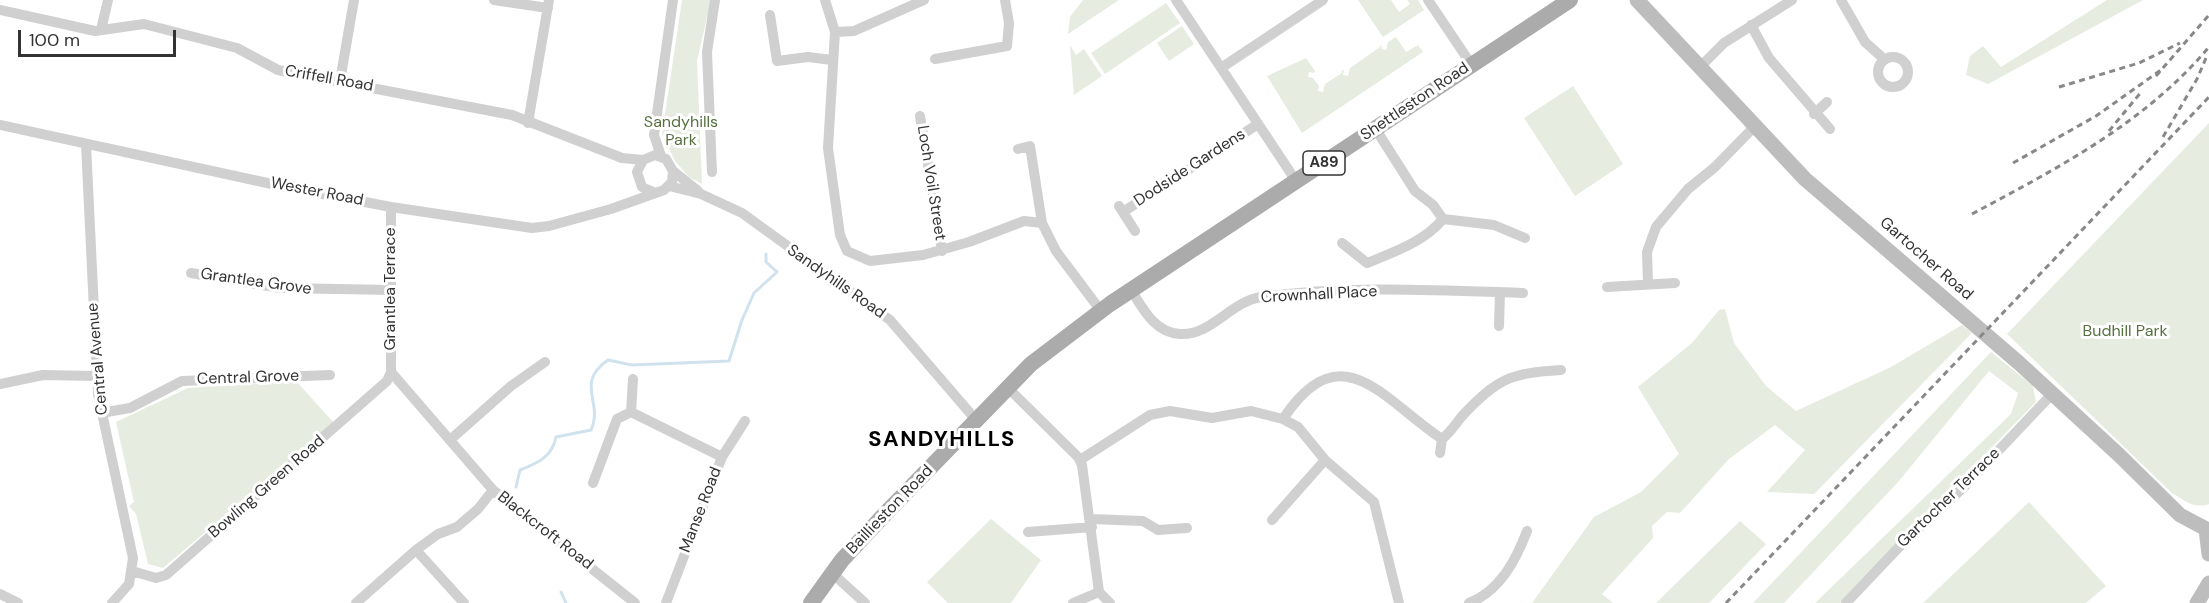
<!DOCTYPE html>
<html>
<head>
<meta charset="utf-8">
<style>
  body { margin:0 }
  #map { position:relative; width:2209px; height:603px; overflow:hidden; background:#fff; font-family:"DM Sans",sans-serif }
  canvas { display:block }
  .scale { position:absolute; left:18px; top:30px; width:158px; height:27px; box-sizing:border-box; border:3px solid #333; border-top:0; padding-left:8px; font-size:18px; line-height:21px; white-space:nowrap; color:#333; -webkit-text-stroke:4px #fff; paint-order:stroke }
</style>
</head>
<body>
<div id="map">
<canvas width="2209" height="603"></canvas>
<div class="scale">100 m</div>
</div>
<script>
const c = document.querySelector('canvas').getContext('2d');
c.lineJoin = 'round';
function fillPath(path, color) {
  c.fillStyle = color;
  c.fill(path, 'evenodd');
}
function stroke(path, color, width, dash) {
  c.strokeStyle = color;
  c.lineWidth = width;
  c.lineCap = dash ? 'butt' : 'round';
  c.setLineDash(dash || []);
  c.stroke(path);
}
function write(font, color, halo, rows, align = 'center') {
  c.font = font + ' "DM Sans",sans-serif';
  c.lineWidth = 6;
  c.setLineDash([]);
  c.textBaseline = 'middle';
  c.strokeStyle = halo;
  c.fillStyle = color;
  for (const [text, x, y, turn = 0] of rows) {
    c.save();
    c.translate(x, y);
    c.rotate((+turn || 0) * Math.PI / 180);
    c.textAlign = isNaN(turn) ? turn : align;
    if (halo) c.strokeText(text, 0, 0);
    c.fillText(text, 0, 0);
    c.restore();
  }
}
fillPath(new Path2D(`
  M682,0h29l-14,61 5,123 -13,-7 -14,-16 -13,-27z
  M1083,0h36l-51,34 2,-17z
  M1358,0h33l8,12 11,-8 -3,-4h11l6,10 -41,27z
  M2107,0h36l-155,84 -22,-9 4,-19 13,-10 18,21z
  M1166,3l14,20 -75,51 -14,-21z
  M1182,26l12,18 -25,17 -12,-18z
  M1396,37l10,15 12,-7 5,7 -121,81 -35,-57 39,-18 9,13 -1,2 -5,-1 -1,5 5,1 6,8 -1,5 5,1 2,-8 17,-11 -1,-2 3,-1 -1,5 5,1 2,-8 30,-21 1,-3 1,5 4,1 2,-8z
  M1070,45l6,10 8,-6 18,27 -28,19z
  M1573,86l50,78 -48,32 -51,-78z
  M2209,123v381c-15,5 -24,-3 -37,-11l-165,-159z
  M1725,309l9,34 32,43 30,25 95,-44 71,-42 10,8 -158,161 -47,-2 38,-42 -30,-25 -46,34 -49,54 -13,-1 -15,14 1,12 -51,56 11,9h-81l62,-86 47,-25 38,-38 -41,-67 54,-44 27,-33z
  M1991,352l42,34 3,16 -196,201h-25l196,-189 7,-21 -29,-22 -90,110 -115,122h-31z
  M291,381l6,1 37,41 -171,145 -15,-4 -12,-50 -7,-8 5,-4 -18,-80 72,-34z
  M2029,502l77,84 -20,17h-163z
  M991,519l50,41 -30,43h-63l-21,-21z
  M1740,521l26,23 -57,59h-53z`), '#e6ecdf');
stroke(new Path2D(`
  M516,487l4,-17c18,-7 32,-13 36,-33l35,-7c13,-28 -17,-46 17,-70l24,5 97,-4 13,-41 12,-27 23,-21 -11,-10v-8
  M561,592l5,11`), '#cfe2ee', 3);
stroke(new Path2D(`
  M494,0l54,8
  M825,0l10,32 -7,116 12,87 7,16 23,10 53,-6 46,-13 55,-21 18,2
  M1176,0l120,181
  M1428,0l43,64
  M1841,0l24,42 19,17
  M0,10l95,21 49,-7 93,24 41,22 234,45 110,43 21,2
  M770,15l7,46 31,-4 24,3
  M1751,25l18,33 61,71
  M101,30l7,-30
  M835,32l19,-1 70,-31
  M1878 72a15 15 0 1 1 30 0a15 15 0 1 1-30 0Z
  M935,59l72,-13 2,-23 -4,-23
  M1700,67l24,-24 68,-43
  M1221,68l102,-68
  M340,81l14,-81
  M1814,114l13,-12
  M920,116l22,135
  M528,123l21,-123
  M0,125l281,61 110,21 141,21 17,-2 62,-17 53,-19 8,-8 1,-11
  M1375,128l40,63 18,14 10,14 51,6 31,13
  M86,144l12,250 35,164 -4,26 -17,19
  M1018,149l12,-3 12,77 14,28 45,60
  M661,156l-7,-21 19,-135
  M712,172l-5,-120 8,-52
  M669,186l32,8 41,19 148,107 86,100
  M653,192l-11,-5 -5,-15 6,-12 12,-5 11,4 7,12 25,20
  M1119,206l16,25
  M1123,212l135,-88
  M1342,243l25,20c27,-11 57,-21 76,-44
  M191,273l89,15 113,2
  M1648,284l-1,-32 9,-25 32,-38 27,-22 40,-41
  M1607,287l68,-4
  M1131,290c12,19 24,43 49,44 31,2 50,-32 81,-37 86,-12 176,-7 262,-4
  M1499,326l1,-34
  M391,372l102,118 142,113
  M0,384l43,-9 53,1
  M1007,387l71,70 4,8 17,127 11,11
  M631,412l2,-33
  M101,413l29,-5 52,-27 148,-6
  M1283,419c58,-88 100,-19 159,20 9,-7 14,-16 21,-24 35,-37 48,-42 98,-45
  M450,440l61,-54 34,-24
  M1440,453l2,-14
  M1080,460l70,-45 20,-4 42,7 39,-7 32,8 15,8 27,33 49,42 25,101
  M593,483l24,-64 14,-7 91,45
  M1091,519l52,2 15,9 29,-2
  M1272,520l53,-60
  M1028,532l64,-5
  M416,550l48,53
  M132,571l24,7 10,-3 221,-194 4,-9v-165
  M832,573l33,30
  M0,594l18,9
  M356,603l60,-53 22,-16 19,-7 21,-18 15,-19
  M666,603l56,-146 23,-36
  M1073,603l26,-11
  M1469,603c31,-12 47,-43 58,-72
  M1846,603l55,-58 63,-58 88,-93`), '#d0d0d0', 10);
stroke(new Path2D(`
  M1637,0l168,179 214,184 100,92 61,60 26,14
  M2206,529l3,25
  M2197,603l12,-20`), '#bdbdbd', 15);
stroke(new Path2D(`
  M811,603l31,-43 42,-45 147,-151 79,-60 460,-304`), '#ababab', 16);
stroke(new Path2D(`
  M2156,76l53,-61
  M2059,87l80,-24 41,-20
  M2109,131l33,-40
  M2163,137l34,-58 9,-21
  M2013,163l83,-47 65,-46
  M1972,214c86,-46 173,-91 237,-167
  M1726,603l483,-506`), '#888', 3, [6, 4.5]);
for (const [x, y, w] of [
  [1324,163,42]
]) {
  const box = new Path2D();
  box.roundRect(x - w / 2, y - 12, w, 24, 4.5);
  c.fillStyle = '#fff';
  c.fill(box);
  stroke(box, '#333', 1.5);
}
write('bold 15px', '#333', null, [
  ["A89",1324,163]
]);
write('16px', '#333', '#fff', [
  ["Criffell Road",329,79,10],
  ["Shettleston Road",1415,102,-34],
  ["Dodside Gardens",1190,168,-33],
  ["Loch Voil Street",931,183,81],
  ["Wester Road",317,192,11],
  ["Gartocher Road",1926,259,41],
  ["Grantlea Grove",256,282,8],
  ["Sandyhills Road",836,282,35],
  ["Grantlea Terrace",391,289,-90],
  ["Crownhall Place",1319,295,-3],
  ["Central Avenue",98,359,-95],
  ["Central Grove",248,378,-2],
  ["Bowling Green Road",267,487,-41],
  ["Gartocher Terrace",1949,498,-44],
  ["Manse Road",701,510,-69],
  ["Baillieston Road",890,510,-46],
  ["Blackcroft Road",545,531,38]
]);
write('16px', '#56703f', '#fff', [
  ["Sandyhills",681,123],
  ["Park",681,141],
  ["Budhill Park",2125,332]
]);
c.letterSpacing = '1.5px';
write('bold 22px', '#000', '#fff', [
  ["SANDYHILLS",942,440]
]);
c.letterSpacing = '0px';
</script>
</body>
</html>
